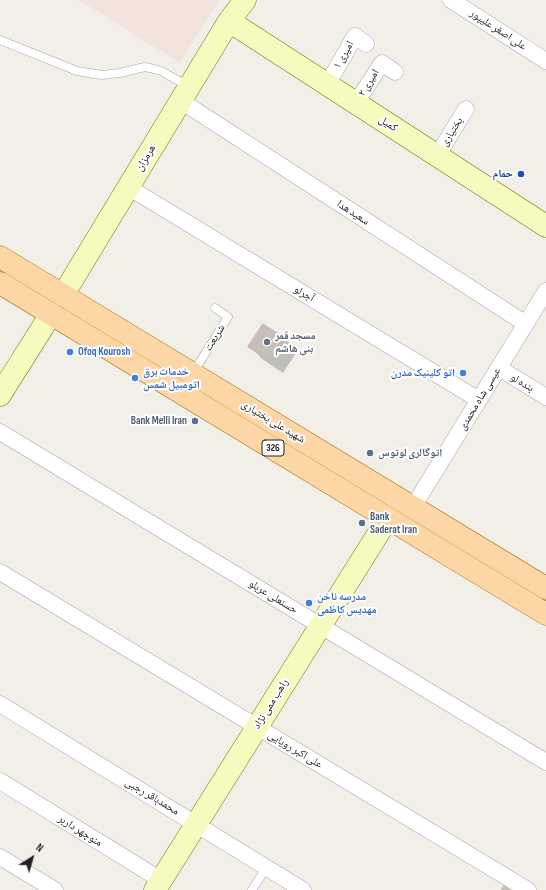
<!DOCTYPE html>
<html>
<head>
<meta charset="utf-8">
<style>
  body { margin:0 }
  #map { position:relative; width:546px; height:890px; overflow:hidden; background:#f2efe9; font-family:"Sofia Sans Condensed",sans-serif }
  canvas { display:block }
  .north { position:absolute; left:12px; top:838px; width:40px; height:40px; -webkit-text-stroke:3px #fff; paint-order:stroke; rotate:37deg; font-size:11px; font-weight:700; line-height:16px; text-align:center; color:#222 }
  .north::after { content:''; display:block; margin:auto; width:14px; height:18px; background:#222; clip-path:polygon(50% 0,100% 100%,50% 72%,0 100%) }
</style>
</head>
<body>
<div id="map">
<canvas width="546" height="890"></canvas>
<div class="north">N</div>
</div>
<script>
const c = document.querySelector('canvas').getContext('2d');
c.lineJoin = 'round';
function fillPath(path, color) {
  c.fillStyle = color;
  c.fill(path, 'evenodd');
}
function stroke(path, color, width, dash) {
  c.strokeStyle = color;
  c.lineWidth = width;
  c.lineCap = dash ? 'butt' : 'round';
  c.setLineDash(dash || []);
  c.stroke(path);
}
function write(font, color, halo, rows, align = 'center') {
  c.font = font + ' "Sofia Sans Condensed","Noto Naskh Arabic",sans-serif';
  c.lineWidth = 4;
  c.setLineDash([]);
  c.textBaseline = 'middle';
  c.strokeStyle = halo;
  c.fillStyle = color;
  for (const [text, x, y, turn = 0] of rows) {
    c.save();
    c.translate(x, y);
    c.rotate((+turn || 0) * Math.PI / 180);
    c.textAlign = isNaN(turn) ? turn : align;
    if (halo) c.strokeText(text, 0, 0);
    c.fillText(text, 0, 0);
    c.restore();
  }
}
fillPath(new Path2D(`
  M79,0h140l-39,63z`), '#f3e3dd');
fillPath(new Path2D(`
  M264,325l21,14 12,12 -14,22 -21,-14 -12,-13z`), '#0003');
const building = new Path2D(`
  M263,324l22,14 -14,23 -23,-14z
  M504,886l6,4h-8z`);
fillPath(building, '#c7bfb8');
stroke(building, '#c4b6ab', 1);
const lane = new Path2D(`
  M0,40l77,31 25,4 18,-2 25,-6 5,1 11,3 27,15
  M193,373l35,-56 -13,-9
  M252,890l14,-22`);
const street = new Path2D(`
  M451,0l95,61
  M327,85l28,-49 11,8
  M181,101l345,223
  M356,103l26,-40 13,9
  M437,156l29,-47
  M128,187l351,213
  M499,368l47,29
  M0,432l546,330
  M413,507l133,-216
  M0,572l528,318
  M0,704l303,186
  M0,781l161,99
  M0,857l55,33`);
const secondary = new Path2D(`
  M229,21l317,205
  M63,295l166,-274 16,-21
  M0,395l51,-81
  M155,890l233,-372`);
const primary = new Path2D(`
  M0,257l546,331
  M0,283l546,331`);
stroke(lane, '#a9a9a9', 9);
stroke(street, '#a9a9a9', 17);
stroke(secondary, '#707d05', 23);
stroke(primary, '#a06b00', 23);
stroke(lane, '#fff', 8);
stroke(street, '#fff', 16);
stroke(secondary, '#f7fabf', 22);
stroke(primary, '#fcd6a4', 22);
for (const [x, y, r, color] of [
  [521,174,4,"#1a4fb4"],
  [267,342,4,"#6b7280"],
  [70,352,4,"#3f7fe0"],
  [463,373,4,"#3f7fe0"],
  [135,378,4,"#3f7fe0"],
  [195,421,4,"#5c6f8a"],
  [370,453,4,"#5c6f8a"],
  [362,523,4,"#5c6f8a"],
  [309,603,4,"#3f7fe0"]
]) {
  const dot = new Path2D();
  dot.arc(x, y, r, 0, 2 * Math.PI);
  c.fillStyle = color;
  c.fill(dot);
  stroke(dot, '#fff', 1.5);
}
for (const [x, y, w] of [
  [273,448,22]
]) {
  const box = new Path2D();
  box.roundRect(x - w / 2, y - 8, w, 16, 3);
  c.fillStyle = '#fff';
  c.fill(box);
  stroke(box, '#222', 1);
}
write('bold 10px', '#222', null, [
  ["326",273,448]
]);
write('11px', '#222', '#fff', [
  ["علی اصغر علیپور",498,30,33],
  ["امیری ۱",344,55,-60],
  ["امیری ۲",369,83,-58],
  ["کمیل",388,124,33],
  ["بختیاری",452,132,-58],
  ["هرمزان",146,158,-59],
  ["سعید هدا",353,213,33],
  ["آجرلو",304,294,31],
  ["شریعت",215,338,-58],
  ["بنده لو",522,383,31],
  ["عیسی شاه محمدی",480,399,-59],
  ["شهید علی بختیاری",273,422,31],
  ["حسنعلی عربلو",273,597,31],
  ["راهب ممی نژاد",271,704,-58],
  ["علی اکبر رویایی",295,750,31],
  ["محمدباقر رجبی",152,797,31],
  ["منوچهر داربر",80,831,32]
]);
write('bold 11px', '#164399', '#fff', [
  ["حمام",513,174]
], 'right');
write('bold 11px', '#5b616d', '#fff', [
  ["مسجد قمر",275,336],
  ["بنی هاشم",275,349]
], 'left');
write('bold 11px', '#366cbe', '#fff', [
  ["Ofoq Kourosh",78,352],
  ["خدمات برق",143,372],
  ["اتومبیل شمس",143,385],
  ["اتو کلینیک مدرن",455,373,"right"],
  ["مدرسه ناخن",317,597],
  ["مهدیس کاظمی",317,610]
], 'left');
write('bold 11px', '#4e5e75', '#fff', [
  ["Bank Melli Iran",187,421,"right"],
  ["اتوگالری لوتوس",378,453],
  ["Bank",370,517],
  ["Saderat Iran",370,530]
], 'left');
</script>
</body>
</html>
